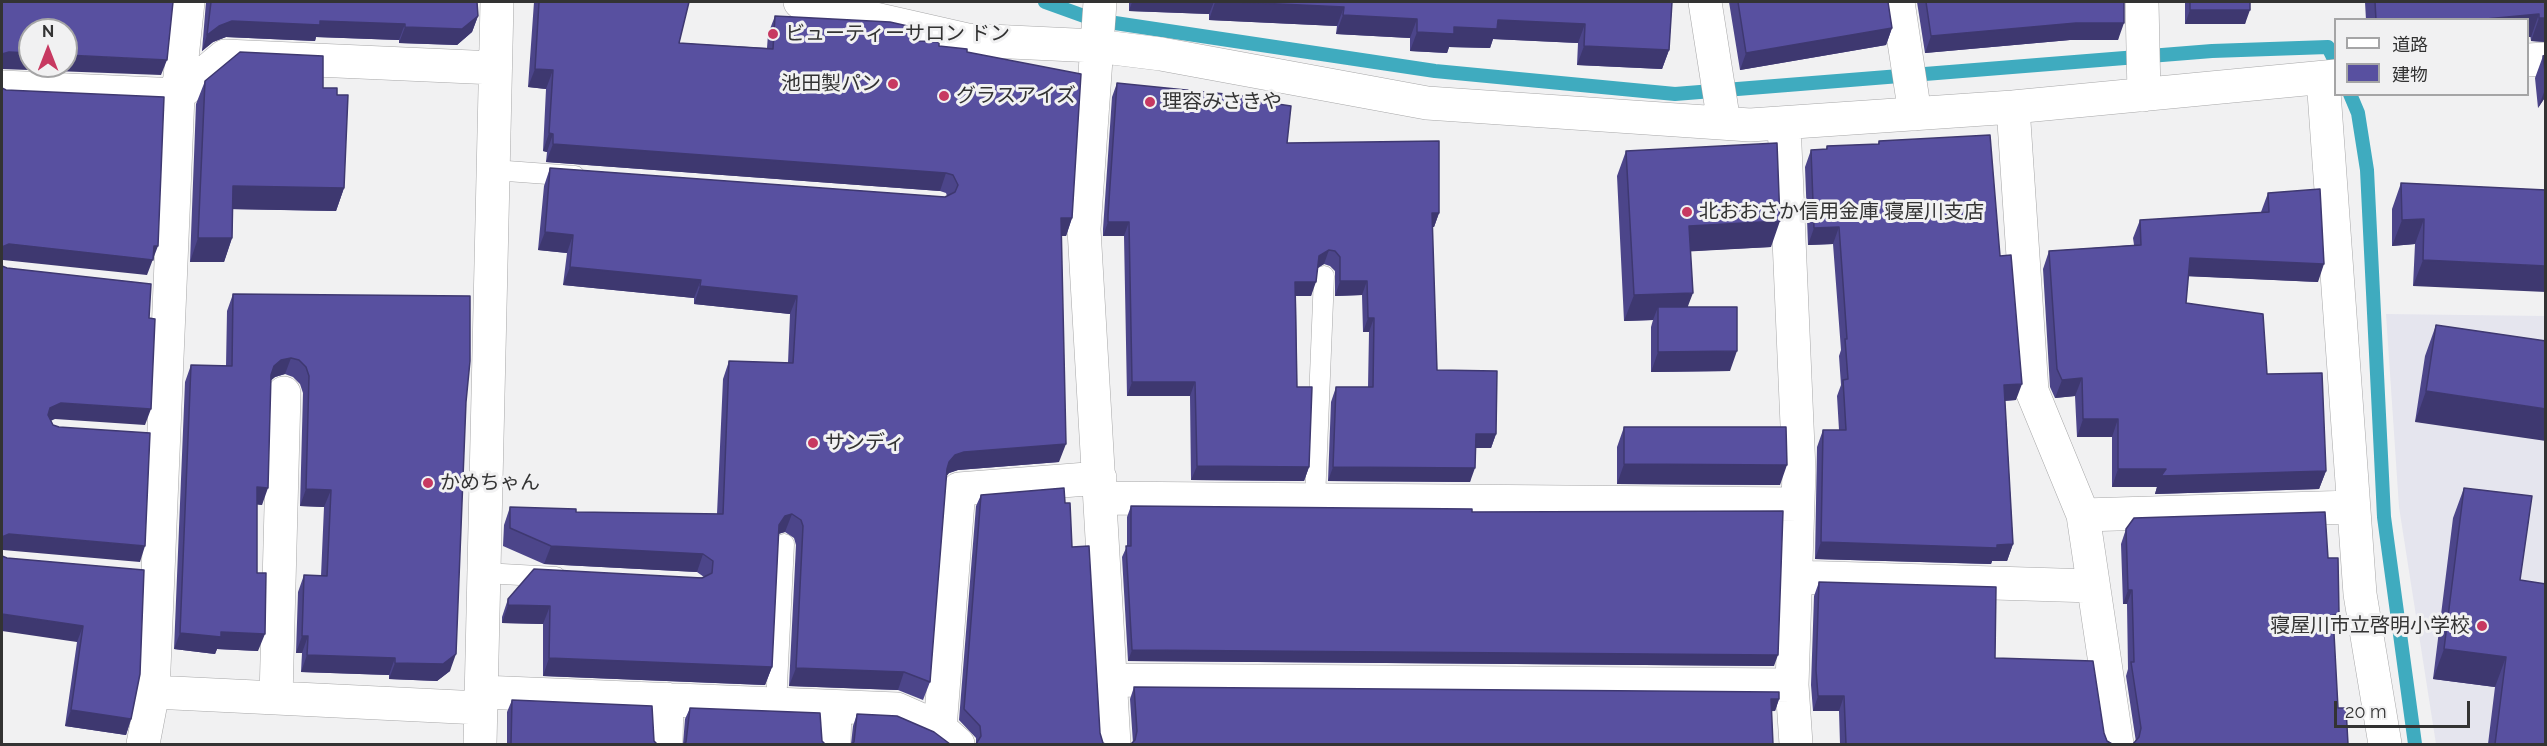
<!DOCTYPE html>
<html>
<head>
<meta charset="utf-8">
<style>
  body { margin:0 }
  #map { position:relative; width:2547px; height:746px; overflow:hidden; background:#f1f1f2; font-family:Raleway,"Noto Sans JP",sans-serif }
  canvas { display:block }
  .frame { position:absolute; inset:0; border:3px solid #333; pointer-events:none }
  .legend { position:absolute; left:2334px; top:18px; width:195px; height:78px; box-sizing:border-box; background:#f1f1f2; border:2px solid #a5a5a6; margin:0; padding:8px 10px; list-style:none; font-size:18px; color:#333 }
  .legend li { display:flex; align-items:center; gap:12px; height:30px }
  .legend b { width:30px; border:2px solid #a5a5a6 }
  .north { position:absolute; left:18px; top:18px; width:60px; height:60px; box-sizing:border-box; background:#f1f1f2; border:2px solid #a5a5a6; border-radius:50%; rotate:0deg; font-size:16px; font-weight:700; line-height:24px; text-align:center; color:#333 }
  .north::after { content:''; display:block; margin:auto; width:21px; height:27px; background:#c73961; clip-path:polygon(50% 0,100% 100%,50% 72%,0 100%) }
  .scale { position:absolute; left:2334px; top:701px; width:136px; height:27px; box-sizing:border-box; border:3px solid #333; border-top:0; padding-left:8px; font-size:18px; line-height:21px; white-space:nowrap; color:#333; -webkit-text-stroke:4px #f1f1f2; paint-order:stroke }
</style>
</head>
<body>
<div id="map">
<canvas width="2547" height="746"></canvas>
<div class="frame"></div>
<ul class="legend">
<li><b style="height:8px;background:#fff"></b>道路</li>
<li><b style="height:16px;background:#5850a0"></b>建物</li>
</ul>
<div class="north">N</div>
<div class="scale">20 m</div>
</div>
<script>
const c = document.querySelector('canvas').getContext('2d');
c.lineJoin = 'round';
function fillPath(path, color) {
  c.fillStyle = color;
  c.fill(path, 'evenodd');
}
function stroke(path, color, width, dash) {
  c.strokeStyle = color;
  c.lineWidth = width;
  c.lineCap = dash ? 'butt' : 'round';
  c.setLineDash(dash || []);
  c.stroke(path);
}
function write(font, color, halo, rows, align = 'center') {
  c.font = font + ' Raleway,"Noto Sans JP",sans-serif';
  c.lineWidth = 6;
  c.setLineDash([]);
  c.textBaseline = 'middle';
  c.strokeStyle = halo;
  c.fillStyle = color;
  for (const [text, x, y, turn = 0] of rows) {
    c.save();
    c.translate(x, y);
    c.rotate((+turn || 0) * Math.PI / 180);
    c.textAlign = isNaN(turn) ? turn : align;
    if (halo) c.strokeText(text, 0, 0);
    c.fillText(text, 0, 0);
    c.restore();
  }
}
fillPath(new Path2D(`
  M2386,314l159,2v428h-109l-37,-237z`), '#e5e5ee');
stroke(new Path2D(`
  M1045,2l50,18 340,51 240,23 537,-43 116,-4 8,16
  M2350,94l8,19 9,57 17,347 31,227`), '#3fabbf', 14);
const lane = new Path2D(`
  M493,170l82,6
  M1315,500l9,-224
  M484,573l72,4
  M776,705l8,-161`);
const street = new Path2D(`
  M800,2l168,38 128,6 65,8 266,49 323,22 263,-18 323,-31
  M1100,2l-16,227 30,515
  M1705,2l19,121
  M1898,2l17,112
  M2142,2l2,93
  M2528,60l18,-1
  M2323,78l37,516 25,150
  M2,87l176,8 47,-39 270,12
  M2013,107l19,284 51,124 34,229
  M1784,123l15,348 -7,214 4,59
  M1101,498l697,6
  M2083,515l270,-8
  M1795,577l298,9
  M1111,680l681,5
  M153,692l123,6 8,-305
  M481,692l416,17 43,19 18,16
  M276,698l204,10
  M940,728l19,-239 141,-11
  M143,744l10,-52 25,-597 10,-93
  M480,744l17,-742
  M666,744l1,-45
  M834,744l1,-37`);
stroke(lane, '#a7a7a8', 21);
stroke(street, '#a7a7a8', 34);
stroke(lane, '#fff', 20);
stroke(street, '#fff', 33);
fillPath(new Path2D(`
  M206,2h271l1,14 -6,16 -15,13 -58,-2v-3l-83,-3 -1,4 -89,-4 -13,5 -11,9z
  M534,2h155l-10,41 88,5 1,-14 7,-18 143,25 49,11 105,166 -6,18h-4l-3,226 -101,8 -9,3 -3,3 -16,206 -7,18 -25,-10 -109,-4 7,-141 -2,-7 -9,-6 -7,2 -6,133 -7,18 -222,-9v-52l-41,-1v-6l6,-18 196,-22 -7,-5 -153,-8 -41,-18 1,-21 6,-18 66,5 141,2 6,-135 6,-18 59,2 2,-49 -96,-10v-6l-131,-13 4,-32 -29,-3 6,-64 6,-18 395,29 2,-1 -1,-3 -6,-2 -394,-29 1,-10 -4,-1 3,-62 -18,-2z
  M1129,2h543l-3,48 -7,19 -85,-4 1,-22 -85,-4 -3,9 -41,-1 -2,6 -37,-2v-13l-74,-4 1,-8 -128,-6v-6l-80,-3z
  M1729,2h159l4,26 -6,17 -146,25z
  M1917,2h207l-6,38h-48l-145,13z
  M2185,2h65l-5,22h-60z
  M2365,2h181v40l-15,-1 -3,-21h-162z
  M2546,55v41l-8,12 -3,-30 8,-22z
  M205,81l118,7 14,7 7,93 -8,23 -103,-2 -1,29 -8,24h-34l6,-158z
  M1117,83l128,16 42,44 152,70 -5,14h-2l5,143 59,64 -5,14h-15l-6,34 -142,-1 3,-79 5,-15h32l1,-55h-6l-1,-37 -27,1v-25l-5,-5 -6,-2 -6,4 -7,28h-15l1,91 12,80 -5,14 -113,-1 -1,-84h-63l-3,-160h-21v-7l9,-132z
  M1879,141l121,115 16,144 -11,1 8,143 -6,17h-15l-1,3 -176,-5 2,-112 6,-17h16l-2,-34 4,-11 -2,-29 2,-6 -8,-106 -25,1 -3,-78 6,-17 15,-1 1,-3 51,-2z
  M1626,151l145,96 -81,4 -2,56 42,64 -79,1v-45l2,-7 -29,1 -7,-145z
  M2401,183l145,7 -133,96 2,-42 -23,2v-37z
  M2268,193l50,89 -130,-6 -2,27 81,71 59,97 -7,18 -164,5 2,-7h-45v-50h-35l-2,-41 -20,2 -5,-11 -7,-118 6,-18 85,-6 -1,-7 7,-18 121,-8z
  M233,294l233,108 -16,269 -13,10 -48,-2v-4l-88,-3 1,-19h-6l2,-61 6,-17 17,1 3,-69 -24,-1 3,-113 -3,-9 -7,-7 -8,-3 -10,3 -4,3 -9,125 -5,-1v69l1,78 -41,-2 -2,5 -41,-5 11,-267 6,-17 35,1 1,-55z
  M2436,325l110,16 -131,81 10,-66z
  M1624,427l156,58 -163,-1v-37z
  M2464,488l56,92 26,164h-58l7,-57 -62,-8 20,-161z
  M981,495l84,8 7,44 28,186 3,10 -127,1v-6l-17,-18 17,-214z
  M1131,506l341,6 302,154 -646,-5 -6,-104 5,-11v-29z
  M2126,529l202,29 11,56 -5,15 -198,113 -10,-66 2,-7 -1,-65h-4l-2,-60z
  M7,558l137,12 -13,149 -5,16 -61,-9 12,-84z
  M1819,582l176,76 109,75 3,8 5,3h-272l-1,-33h-26l-2,-26 3,-89z
  M1134,687l645,12 -4,12 -642,32 -3,-44z
  M512,700l142,41 3,3h-150v-32z
  M690,708l132,33 -139,3 2,-25z
  M857,714l93,30h-99l2,-18z`), '#4c458a');
fillPath(new Path2D(`
  M1132,2h82l-5,12 -80,-3z
  M1215,2h22l107,5 -7,19 -128,-6z
  M2190,10h60l-5,14h-60z
  M2539,14l-8,23h-3v-17h-53z
  M1343,15l74,4 -7,19 -74,-4z
  M478,16l-6,16 -15,13 -58,-2 6,-16z
  M2539,18h7v24l-15,-1z
  M1498,20l87,4 -7,19 -85,-4 -3,9 -41,-1 -2,6 -37,-2 7,-19 37,-5z
  M232,21h88l85,3 -6,16 -83,-3 -1,4 -89,-4 -13,5 -11,9 5,-16 12,-9z
  M2076,23h48l-6,17h-48l-145,13 6,-17z
  M1892,28l-6,17 -146,25 6,-17z
  M1584,46l85,4 -7,19 -85,-4z
  M9,52l21,1v13h36v-11l101,5 -6,15 -159,-6v-15z
  M535,69l18,1 -7,19 -18,-2z
  M2546,87v9l-8,12z
  M549,133l4,1 -6,18 -4,-1z
  M553,144l393,29 -6,18 -394,-29z
  M233,186l111,2 -8,23 -111,-2z
  M1432,213h7l-5,14h-7z
  M1061,218h11l-6,18h-11z
  M2424,219l-9,25 -23,2 10,-26z
  M1780,221l-9,26 -91,5 9,-26z
  M1108,222h21l-5,14h-21z
  M1839,227l-6,17 -25,1 6,-17z
  M545,232l28,3 -6,18 -29,-3z
  M198,238h34l-8,24h-34z
  M9,244l145,2h4l-11,29 -144,-15 -1,1v-14z
  M1329,250l-5,14 -10,6 5,-14z
  M2190,258l134,6 -6,18 -135,-6z
  M2423,260l123,6v26l-133,-6z
  M570,267l131,13 -7,18 -131,-13z
  M1340,281h27l-5,14 -27,1z
  M1295,282h21l-5,14h-21z
  M700,286l97,10 -7,18 -96,-10z
  M1693,293l-10,26 -25,-12 -5,13 -29,1 10,-26z
  M1368,318h6l-5,14h-6z
  M1737,351l-7,20 -79,1 7,-20z
  M291,358l-6,16 -10,3 -7,6 6,-17 7,-6z
  M2082,378l-7,18 -20,2 7,-18z
  M1132,382h63l-5,14h-63z
  M2022,384l-6,16 -18,1 6,-16z
  M2426,391l120,18v32l-131,-19z
  M61,403l90,6 -6,16 -90,-6 -11,5 6,-16z
  M2083,419h35l-6,18h-35z
  M1476,434h20l-5,14h-20z
  M1066,444l-7,18 -101,8 -9,3 -6,7 6,-18 6,-7 9,-3z
  M1624,464l163,1 -7,20 -163,-1z
  M1197,466l112,1 -5,14 -113,-1z
  M1333,467l142,1 -5,14 -142,-1z
  M2118,469h48l160,2 -7,18 -164,5 2,-7h-45z
  M257,487l11,1 -6,17 -11,-1z
  M306,489l25,1 -7,17 -24,-1z
  M792,514l-7,18 -7,2 1,-9 6,-9z
  M9,534l136,12 -5,16 -137,-12 -1,1v-14z
  M1821,542l176,3 16,-1 -6,17h-15l-1,3 -176,-5z
  M551,546l152,8 -6,18 -153,-8z
  M2128,590h4l-5,14h-4z
  M508,605l42,1 -7,18 -41,-1z
  M2,614l81,12 -6,16 -75,-11z
  M2339,614l-5,15 -1,-14z
  M221,632l44,2 -7,17 -41,-2 -2,5 -41,-5 6,-16z
  M302,636h6l-6,17h-6z
  M2444,649l62,8 -11,30 -62,-8z
  M1132,650l646,5 -4,11 -646,-5z
  M456,654l-6,17 -13,10 -48,-2 6,-16z
  M307,655l88,3 -6,17 -88,-3z
  M549,658l223,9 -7,18 -222,-9z
  M796,668l108,4 -6,18 -109,-4z
  M1818,696h26l-5,15h-26z
  M1771,699h8l-4,12h-8z
  M71,710l60,9 -5,16 -61,-9z`), '#3e3870');
const building = new Path2D(`
  M2,2h171l-6,58 -101,-5v-25h-36v23l-21,-1 -7,2z
  M211,2h266l1,14 -16,13 -57,-2v-3l-85,-3v4l-88,-4 -13,5 -12,9z
  M539,2h150l-10,41 94,6 2,-33 115,6 31,7 -3,12 21,1v4l28,3v3l114,22 -9,144h-11l5,226 -102,8 -9,3 -6,7 -2,7 -17,213 -26,-10 -108,-4 7,-142 -2,-6 -9,-6 -7,2 -6,9 -7,142 -223,-9 1,-52 -42,-1v-6l26,-30 168,9 10,-5 1,-12 -10,-7 -152,-8 -41,-18v-21l66,2v3l147,2 6,-153 64,2 4,-67 -97,-10 1,-6 -131,-13 3,-32 -28,-3 5,-64 395,29 10,-5 3,-7 -5,-10 -7,-2 -393,-29v-10l-4,-1 4,-63 -18,-1z
  M1237,2h435l-3,48 -85,-4 1,-22 -87,-4 -1,9 -43,-2v7l-37,-2v-13l-74,-4 1,-8z
  M1738,2h150l4,26 -146,25z
  M1926,2h198v21h-48l-145,13z
  M2190,2h60v8h-60z
  M2375,2h171v16h-7v-4l-64,6h-99z
  M240,52l83,4v32h14v7h11l-4,93 -111,-2 -1,52h-34l7,-157z
  M2546,55v24l-3,-23z
  M1117,83l128,13v3l46,7 -4,37 152,-2v72h-7l5,157 60,1 -1,63h-20l-1,34 -142,-1 3,-80h37l1,-69h-6l-1,-37h-27v-24l-5,-6 -6,-1 -10,6 -3,26h-21l2,105h15l-3,80 -112,-1 -2,-84h-63l-3,-160h-21v-7z
  M2,88l4,2 158,7 -6,149h-4l-1,14 -144,-16 -7,3z
  M1990,135l10,121 11,-1 11,129 -18,1 9,159 -16,1v3l-176,-6 2,-112h23l-3,-50 5,-1 -3,-40h2l-8,-112 -25,1 -3,-78 16,-1v-3l52,-2v-3z
  M1777,143l3,78 -91,5 4,67 -59,2 -8,-144z
  M2401,183l145,7v76l-123,-6 1,-41 -22,1z
  M2320,189l4,75 -134,-6 -4,45 77,11 4,60 55,-1 4,98 -165,5 5,-7h-48v-50h-35l-1,-41 -20,2 -5,-11 -8,-118 92,-6 -1,-25 129,-8 -1,-19z
  M2,266l5,2 144,16 -2,34 6,1 -4,90 -90,-6 -11,5 -2,7 5,10 6,2 91,6 -5,113 -136,-12 -7,3z
  M233,294l237,2v65l-4,41 -10,252 -13,10 -48,-1v-5l-88,-3 1,-19h-6l2,-61 23,1 4,-86 -25,-1 3,-113 -3,-9 -7,-7 -8,-2 -10,2 -7,6 -3,9 -3,113 -11,-1v86h9l-1,61 -44,-2v5l-41,-4 11,-268 41,1z
  M1658,307h79v44l-79,1z
  M2436,325l110,16v68l-120,-18z
  M1624,427h162l1,38 -163,-1z
  M1064,488l1,15h5l2,44 17,-1 11,187 3,10 2,1h-129l5,-8 -1,-10 -16,-17 17,-214z
  M2464,488l68,8 -12,84 26,4v160h-51l11,-87 -62,-8z
  M1131,506l341,3v3l311,-1 -5,144 -646,-5 -6,-104h5z
  M2325,512l3,46h10l1,56 -6,1 5,93h8l2,36h-215l6,-7 2,-9 -10,-66h3l-2,-72h-4l-2,-61 8,-11z
  M2,556l5,2 137,12 -4,104 -9,45 -60,-9 12,-84 -81,-12z
  M1819,582l177,5 -1,71 98,3 11,72 3,8 5,3h-266l-2,-48h-26l-2,-26z
  M1134,687l645,5v7h-8l2,45h-642l4,-4 2,-9z
  M512,700l140,6 2,35 3,3h-146z
  M690,708l130,5 2,28 3,3h-141l2,-2z
  M857,714l40,2 37,16 16,12h-99l3,-2z`);
fillPath(building, '#5850a0');
stroke(building, '#3e3870', 1.5);
for (const [x, y, r, color] of [
  [773,34,6,"#c73961"],
  [893,84,6,"#c73961"],
  [944,96,6,"#c73961"],
  [1150,102,6,"#c73961"],
  [1687,212,6,"#c73961"],
  [813,443,6,"#c73961"],
  [428,483,6,"#c73961"],
  [2482,626,6,"#c73961"]
]) {
  const dot = new Path2D();
  dot.arc(x, y, r, 0, 2 * Math.PI);
  c.fillStyle = color;
  c.fill(dot);
  stroke(dot, '#f1f1f2', 2);
}
write('20px', '#333', '#f1f1f2', [
  ["ビューティーサロン ドン",785,34],
  ["池田製パン",881,84,"right"],
  ["グラスアイズ",956,96],
  ["理容みさきや",1162,102],
  ["北おおさか信用金庫 寝屋川支店",1699,212],
  ["サンディ",825,443],
  ["かめちゃん",440,483],
  ["寝屋川市立啓明小学校",2470,626,"right"]
], 'left');
</script>
</body>
</html>
